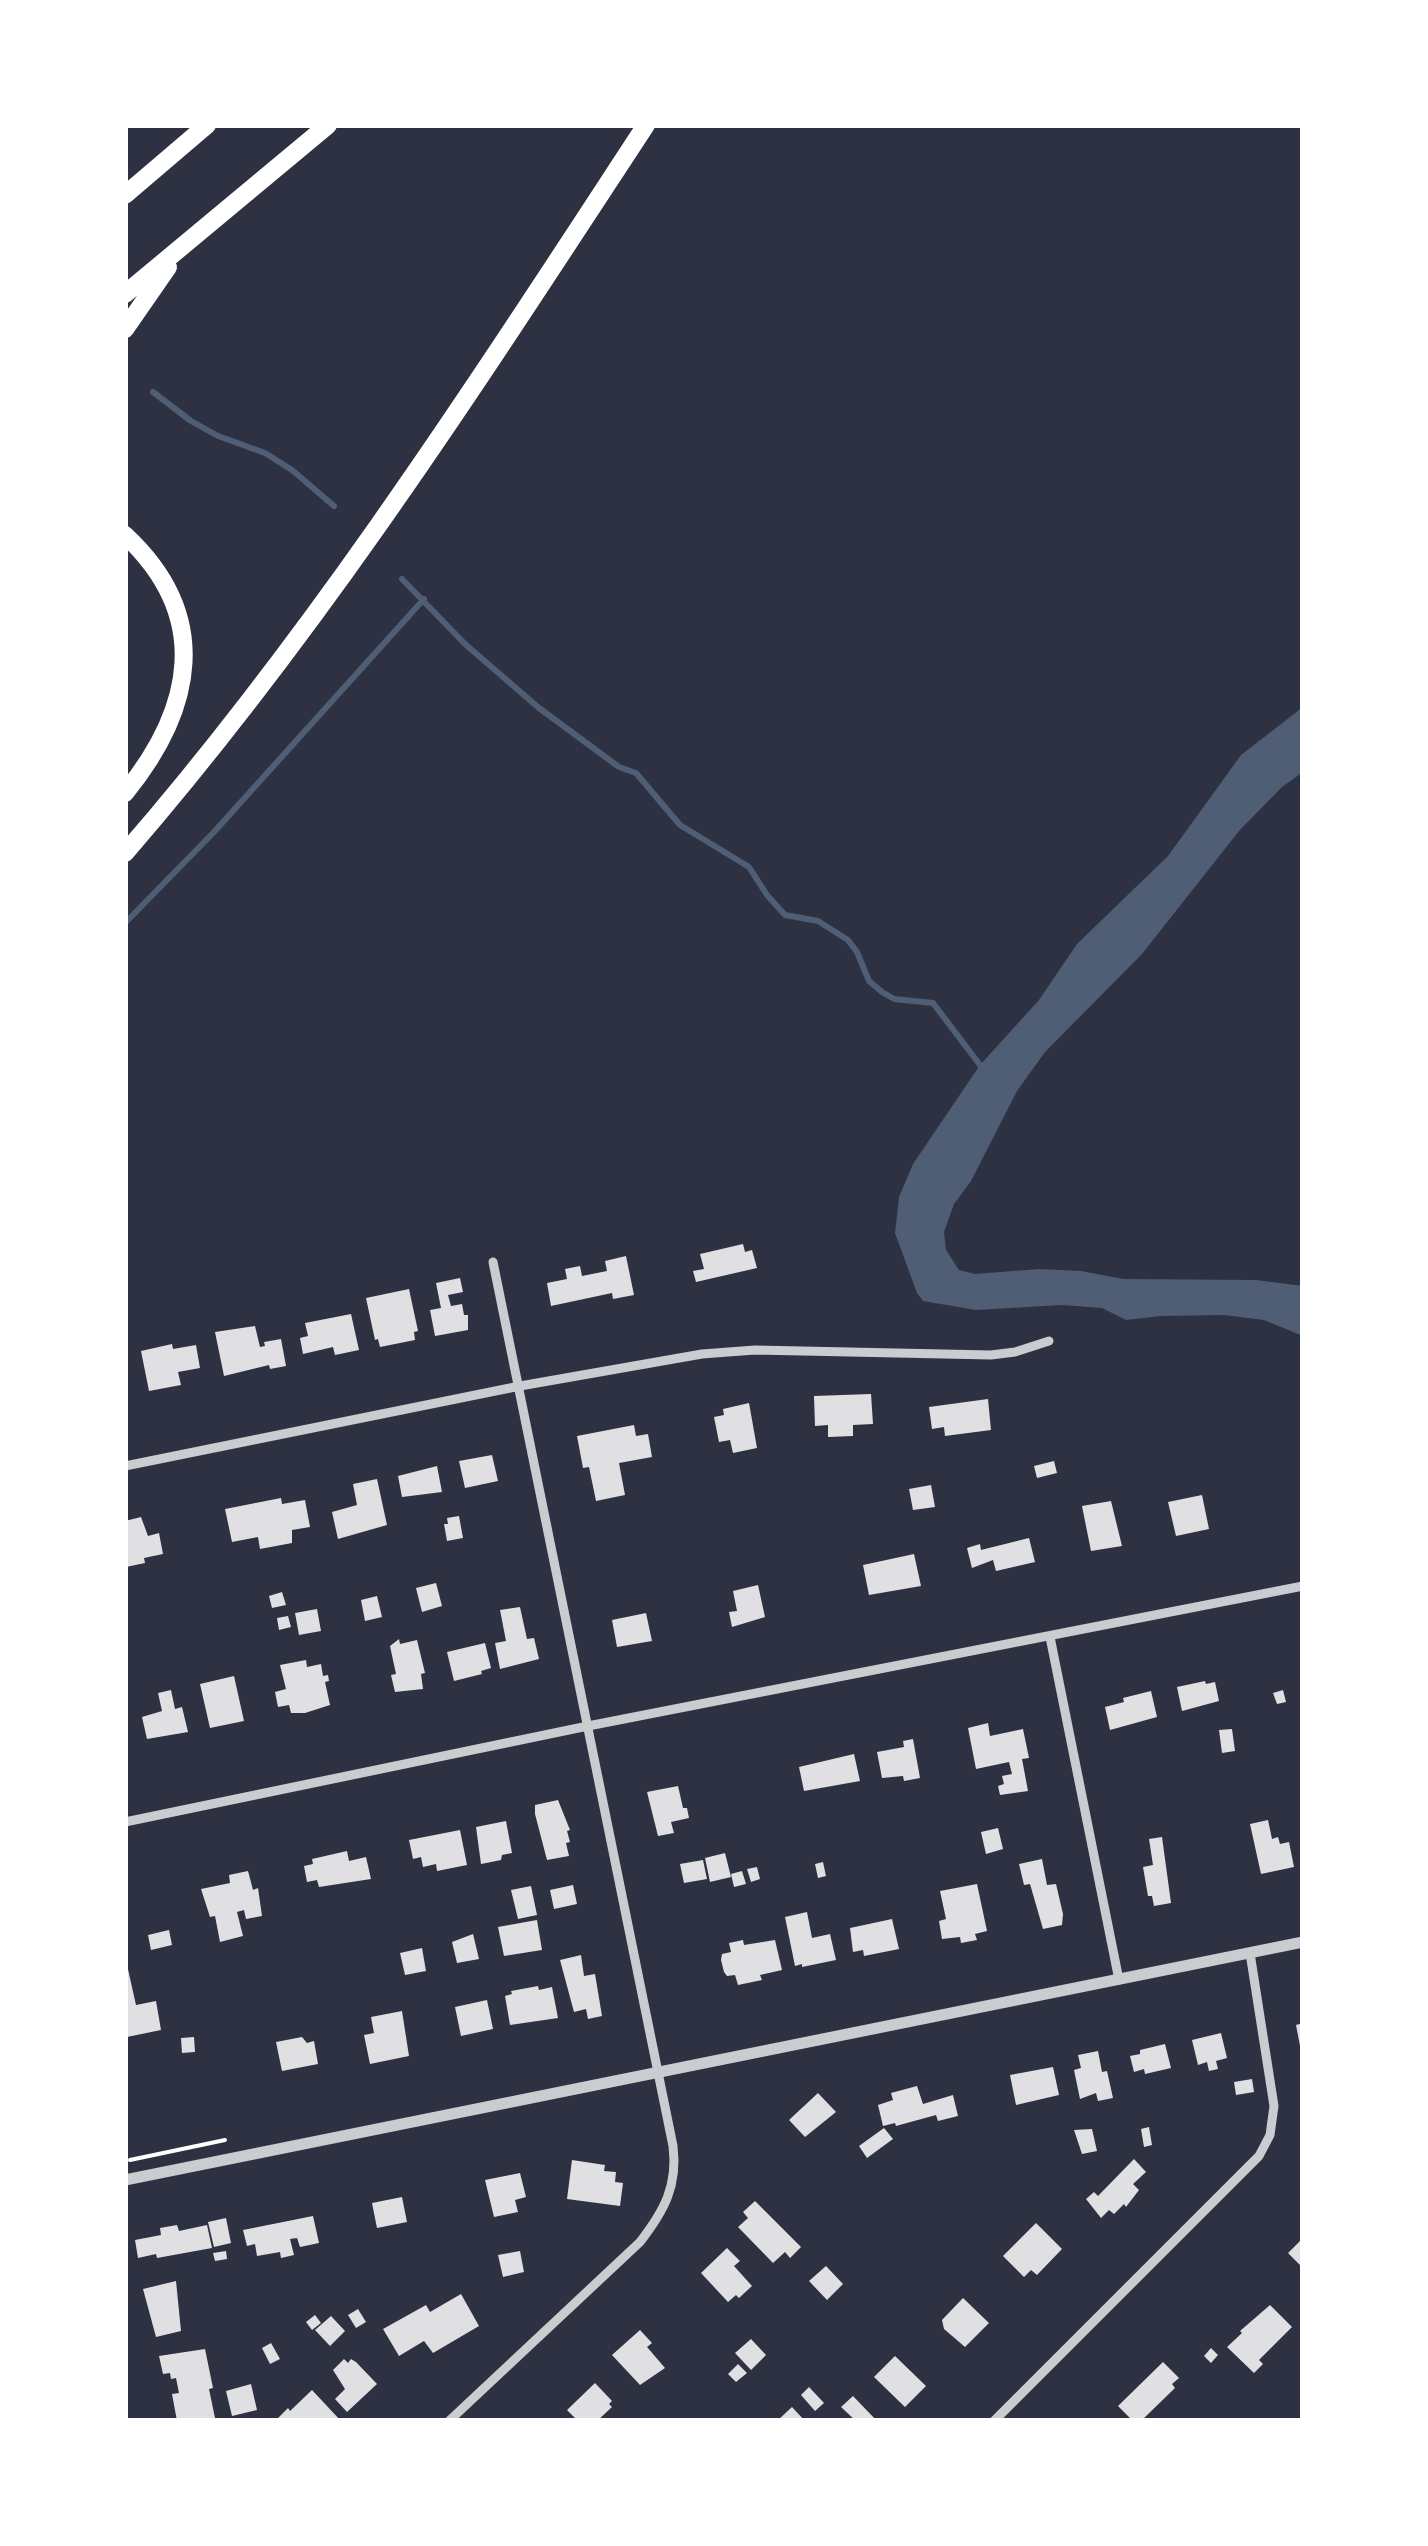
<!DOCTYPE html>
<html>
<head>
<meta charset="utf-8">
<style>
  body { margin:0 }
  #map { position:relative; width:1428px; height:2546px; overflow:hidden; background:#2d3142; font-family:"Nunito Sans",sans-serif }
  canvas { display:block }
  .frame { position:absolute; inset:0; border:128px solid #fff; pointer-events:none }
</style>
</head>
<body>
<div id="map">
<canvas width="1428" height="2546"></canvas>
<div class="frame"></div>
</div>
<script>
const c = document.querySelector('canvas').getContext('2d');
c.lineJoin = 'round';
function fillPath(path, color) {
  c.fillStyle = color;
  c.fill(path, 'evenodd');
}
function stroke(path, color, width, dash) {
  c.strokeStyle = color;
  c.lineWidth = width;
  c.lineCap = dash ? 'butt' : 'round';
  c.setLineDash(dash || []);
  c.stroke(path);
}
fillPath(new Path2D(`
  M1303,707v65l-21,15 -43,44 -97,123 -97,98 -28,39 -46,90 -17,23 -10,28 2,18 13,20 16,4 64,-5 42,2 42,8 133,1 47,6v50l-39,-16 -40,-5 -63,1 -35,4 -24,-12 -40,-3 -86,5 -53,-9 -6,-8 -22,-60 4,-36 14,-33 67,-99 59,-65 38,-56 91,-88 73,-101z`), '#4f5d75');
stroke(new Path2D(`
  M153,392l38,29 27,15 47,17 27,17 42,36
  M402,579l63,65 74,64 80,59 17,6 44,52 69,42 18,28 18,20 33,6 30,19 9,12 12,29 13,11 12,7 39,4 50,66
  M125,923l89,-91 210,-233`), '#4f5d75', 6);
fillPath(new Path2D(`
  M743,1244l2,8 7,-2 5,18 -61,14 -3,-11 11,-2 -4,-15z
  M626,1256l8,39 -21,4 -1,-6 -61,13 -4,-23 20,-4 -2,-10 15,-3 2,10 25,-5 -2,-10z
  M460,1278l3,14 -15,3 3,11 11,-2 2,11h4v15l-33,6 -5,-26 11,-2 -5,-25z
  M409,1289l9,42 -4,1 1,8 -35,7 -2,-8 -3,1 -9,-42z
  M351,1314l8,36 -24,5 -2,-8 -30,7 -3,-16 8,-2 -3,-13z
  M255,1326l5,21 5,-1 -1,-4 17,-3 5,27 -16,3 -1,-4 -45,11 -9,-44z
  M172,1344l1,5 23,-4 4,23 -22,4 3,13 -32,6 -8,-40z
  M871,1394l2,30 -20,1v11l-25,1v-12l-13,1 -1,-30z
  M988,1399l3,31 -46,6 -1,-9 -12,2 -3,-22z
  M749,1403l8,45 -24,5 -3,-13 -11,2 -5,-25 10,-2 -1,-6z
  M634,1425l2,11 12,-2 4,23 -33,6 6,32 -29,6 -7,-34 -6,1 -6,-32z
  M492,1455l6,26 -33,7 -6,-27z
  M1054,1461l3,12 -20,5 -3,-12z
  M437,1466l5,26 -40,5 -4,-21z
  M377,1479l10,46 -49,14 -6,-27 25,-7 -4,-21z
  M931,1485l4,22 -22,3 -4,-21z
  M1202,1495l7,34 -33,7 -8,-34z
  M281,1498l1,6 23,-4 5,27 -18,3v13l-32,6 -2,-12 -26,5 -7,-33z
  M1111,1501l11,45 -31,5 -9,-45z
  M459,1516l4,22 -16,3 -3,-17h4l-1,-6z
  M141,1517l7,19 11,-3 4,21 -19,4 1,5 -19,4 -1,-46z
  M1029,1538l6,24 -39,9 -3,-11 -21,8 -5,-20 13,-4 1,6z
  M914,1554l7,32 -52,9 -6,-30z
  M436,1583l6,23 -20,6 -6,-24z
  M758,1585l7,32 -33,10 -3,-15 8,-1 -4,-20z
  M282,1592l4,13 -14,3 -3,-12z
  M377,1596l5,21 -17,4 -4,-21z
  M520,1607l7,32 7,-1 5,21 -39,10 -5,-26 11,-2 -6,-31z
  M317,1609l4,22 -22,4 -4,-22z
  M646,1613l6,28 -35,6 -5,-27z
  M288,1616l3,11 -12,3 -2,-12z
  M399,1639l1,5 17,-4 8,33 -4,1 2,15 -28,3 -4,-17 5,-1 -6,-28z
  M485,1643l6,25 -10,3 1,3 -28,7 -7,-29z
  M306,1660l1,7 14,-3 2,12 5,-1 1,6 -4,1 5,23 -25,8h-14l-2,-8 -11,2 -3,-15 11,-3 -6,-24z
  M234,1676l10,45 -34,7 -10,-44z
  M1205,1681l1,3 9,-2 4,19 -37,10 -5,-24z
  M171,1690l4,19 7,-2 6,25 -41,7 -5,-22 20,-6 -4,-18z
  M1283,1690l3,12 -9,2 -4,-11z
  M1151,1691l6,26 -47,13 -5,-23 19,-5 -1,-4z
  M988,1723l2,13 33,-7 6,29 -7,1 6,32 -28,4 -2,-9 6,-2 -2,-8 10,-2 -3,-12 -33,7 -8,-41z
  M1232,1729l3,22 -13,2 -3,-23z
  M913,1739l7,39 -16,3 -1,-5 -21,2 -5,-26 27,-5 -1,-6z
  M854,1754l6,27 -56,10 -5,-24z
  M678,1786l5,22h4l2,10 -18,4 3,11 -16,3 -11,-44z
  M558,1800l12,30 -3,1 3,11 -4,1 3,13 -22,4 -12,-46v-9z
  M1268,1820l4,19 6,-2 2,7 9,-2 5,25 -33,7 -11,-50z
  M506,1821l6,32 -10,2 -1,5 -20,4 -5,-37z
  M998,1828l5,21 -17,5 -5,-22z
  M460,1830l7,35 -30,6 -1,-7 -13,3 -2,-10 -8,2 -4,-19z
  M1162,1837l9,66 -17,3 -2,-10h-4l-5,-29 10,-2 -4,-26z
  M347,1851l2,10 17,-4 5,22 -52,8 -2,-7 -10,2 -3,-16 9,-2 -1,-5z
  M725,1853l6,24 -21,5 -5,-24z
  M1042,1859l5,26 9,-1 7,30 -1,11 -19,4 -13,-45 -6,1 -5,-21z
  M703,1860l4,19 -23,4 -4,-19z
  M823,1862l3,14 -8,2 -3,-14z
  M757,1867l3,12 -9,3 -4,-13z
  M248,1871l5,19 5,-2 4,28 -16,3 -2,-9 -7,2 6,24 -23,6 -5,-26 -5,1 -9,-28 29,-6 -1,-8z
  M742,1871l4,13 -12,3 -3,-13z
  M977,1884l10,47 -12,3 2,6 -16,3 -1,-6 -18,2 -3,-18 7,-2 -6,-28z
  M573,1885l4,19 -23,5 -4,-19z
  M531,1886l6,29 -19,4 -7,-29z
  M807,1912l5,26 18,-4 6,26 -34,7v-3l-7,2 -10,-49z
  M892,1919l7,30 -35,7 -1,-6 -10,2 -3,-24z
  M537,1920l5,30 -38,6 -6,-29z
  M169,1930l3,15 -21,5 -3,-15z
  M473,1934l6,25 -22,4 -5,-21z
  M743,1940l1,5 31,-5 7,30 -22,5 2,5 -24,5 -3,-10 -8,1 -3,-4 -3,-12 1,-6 9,-2 -2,-9z
  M422,1948l4,23 -21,4 -5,-22z
  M581,1955l3,21 11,-2 7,42 -14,3 -2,-10 -12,3 -14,-52z
  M125,1956l11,49 20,-4 5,29 -34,7z
  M538,1986l1,4 13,-3 6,31 -48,7 -5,-29 7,-2 -1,-3z
  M487,2000l6,29 -32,7 -6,-29z
  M402,2011l7,45 -39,8 -6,-29 10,-2 -3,-16z
  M1303,2023v27l-2,1 -5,-26z
  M1221,2033l6,25 -11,3 2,8 -9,2 -2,-9 -9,3 -6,-25z
  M194,2037l1,15 -13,1 -1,-15z
  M302,2037l5,6 7,-2 4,23 -36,7 -6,-29z
  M1165,2044l6,24 -26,6 -1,-5 -10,3 -4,-16 10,-2v-4z
  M1098,2051l4,21 5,-1 6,27 -15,3 -2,-8 -16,6 -6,-29 7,-2 -3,-13z
  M1053,2067l6,28 -43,10 -6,-30z
  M1252,2079l2,13 -18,3 -2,-13z
  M917,2086l6,18 30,-9 5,21 -20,5 -2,-6 -40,11 -1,-3 -12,3 -5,-21 15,-5 -2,-7z
  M818,2093l18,19 -31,25 -16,-17z
  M1149,2127l3,18 -8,2 -3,-18z
  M884,2128l9,11 -26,19 -8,-12z
  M1092,2129l5,22 -15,3 -8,-24z
  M1134,2159l12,13 -13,12 6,6 -13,17 -2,-3 -10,10 -5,-4 -8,8 -15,-19 8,-7 4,4z
  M572,2160l33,5 -1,6 12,1 -1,10 8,1 -3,23 -53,-7z
  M520,2173l6,24 -11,3 3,12 -24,5 -9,-37z
  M402,2197l5,25 -30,6 -5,-25z
  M755,2201l46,46 -11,11 -5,-6 -12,11 -35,-36 10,-9 -5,-6z
  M313,2216l6,27 -19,4 -3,-9 -7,1 4,16 -13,3 -1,-6 -23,4 -2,-12 -8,2 -4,-16z
  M226,2218l5,25 -17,4 -6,-25z
  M1036,2223l26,26 -25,26 -6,-5 -7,7 -21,-21z
  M177,2225l2,6 28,-6 5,23 -55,10 -1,-4 -18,4 -3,-18 26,-5 -1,-7z
  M1303,2238v30l-15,-15z
  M727,2248l13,13 -6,5 18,20 -13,12 -3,-3 -8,7 -27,-29z
  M226,2251l1,8 -12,2 -2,-8z
  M520,2251l4,21 -21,5 -5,-22z
  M826,2266l17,18 -16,16 -18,-19z
  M176,2281l5,50 -25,6 -13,-48z
  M461,2294l18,32 -46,27 -9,-12 -25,15 -16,-27 43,-24 4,7z
  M963,2298l26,25 -24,24 -21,-18 -2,-9z
  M1270,2305l22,22 -33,33 4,4 -9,9 -27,-26 15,-14 -2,-2z
  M358,2309l8,13 -10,6 -8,-13z
  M315,2315l6,8 -9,7 -6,-8z
  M331,2316l14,15 -15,15 -15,-16z
  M640,2330l12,13 -5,4 18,21 -25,17 -28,-30z
  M751,2339l15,16 -15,15 -16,-17z
  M271,2343l9,16 -10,5 -8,-16z
  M1211,2348l7,7 -7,8 -7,-7z
  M205,2349l8,39 -4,1 6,29 -38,3 -5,-27 7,-1 -3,-15 -5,1 -1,-6 -7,1 -4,-18z
  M895,2356l31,30 -21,21 -31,-30z
  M344,2359l4,4 3,-4 5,3 21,22 -30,28 -12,-13 10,-10 -12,-19z
  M1163,2362l16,16 -7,6 3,4 -34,33h-8l-15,-15z
  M738,2364l9,9 -11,9 -8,-8z
  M595,2383l17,18 -3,3 3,3 -15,14h-19l-11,-11z
  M251,2384l6,26 -25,6 -6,-25z
  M809,2387l15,16 -9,8 -14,-16z
  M312,2390l29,31h-66l13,-13 2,3z
  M853,2396l24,25h-21l-15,-14z
  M792,2407l13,14h-28z`), '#e0e0e3');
stroke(new Path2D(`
  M130,2160l95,-20`), '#fff', 4);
stroke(new Path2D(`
  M125,1466l395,-80 182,-32 53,-4 236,5 24,-3 34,-11
  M1050,1637l69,343
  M125,1822l463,-96 715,-140
  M449,2421l191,-179c24,-31 38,-56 33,-96l-180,-884
  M994,2421l265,-265 11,-21 4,-29 -24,-153`), '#caccd0', 9);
stroke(new Path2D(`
  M125,2180l1178,-238`), '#caccd0', 11);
stroke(new Path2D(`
  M125,195l82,-70
  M125,294l203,-169
  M125,329l43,-62
  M125,535c87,81 69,173 0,258
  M125,853c196,-226 357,-478 521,-728`), '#fff', 18);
</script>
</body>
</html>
